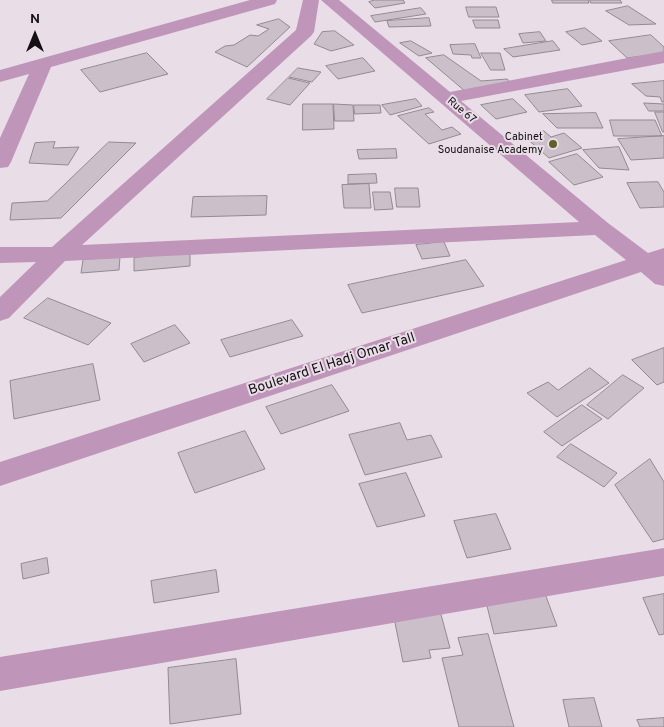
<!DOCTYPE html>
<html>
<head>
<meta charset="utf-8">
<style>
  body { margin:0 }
  #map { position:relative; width:664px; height:727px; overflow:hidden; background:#e9dde7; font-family:Overpass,sans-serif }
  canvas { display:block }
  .north { position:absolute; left:10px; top:10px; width:50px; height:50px; -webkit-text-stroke:4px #e9dde7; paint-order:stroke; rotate:0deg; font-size:14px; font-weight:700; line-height:20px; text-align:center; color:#141013 }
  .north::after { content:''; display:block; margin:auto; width:18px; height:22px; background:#141013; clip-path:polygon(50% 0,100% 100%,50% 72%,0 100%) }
</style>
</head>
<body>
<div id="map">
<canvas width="664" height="727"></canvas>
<div class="north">N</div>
</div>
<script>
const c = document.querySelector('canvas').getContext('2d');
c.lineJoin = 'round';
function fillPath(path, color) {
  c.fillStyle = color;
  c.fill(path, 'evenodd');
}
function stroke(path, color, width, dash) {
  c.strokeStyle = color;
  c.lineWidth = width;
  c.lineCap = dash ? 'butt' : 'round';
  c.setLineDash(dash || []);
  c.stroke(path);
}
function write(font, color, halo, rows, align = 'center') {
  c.font = font + ' Overpass,sans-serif';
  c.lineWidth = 4;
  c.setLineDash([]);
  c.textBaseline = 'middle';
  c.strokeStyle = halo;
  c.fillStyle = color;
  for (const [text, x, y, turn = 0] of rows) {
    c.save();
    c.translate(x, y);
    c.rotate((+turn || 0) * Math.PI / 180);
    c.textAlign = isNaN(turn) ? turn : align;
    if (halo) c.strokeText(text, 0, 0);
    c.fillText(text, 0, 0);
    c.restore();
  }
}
const building = new Path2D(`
  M375,0h28l2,3 -30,5 -6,-6z
  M552,0h36l1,3h-36z
  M590,0h30l2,3h-31z
  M628,6l28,18 -27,1 -23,-14z
  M466,7h30l3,10h-30z
  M421,8l5,6 -51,8 -4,-6z
  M429,18l2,8 -42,1 -2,-6z
  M279,19l11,8 -43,40 -32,-15 10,-6 9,-1 16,-10 8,1 11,-7 -12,-4z
  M473,20h25l2,8h-24z
  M585,28l17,13 -20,4 -16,-13z
  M335,31l19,14 -23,6 -17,-7 8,-12z
  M540,32l6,9 -23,2 -4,-9z
  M651,35l13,12v6l-37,5 -18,-17z
  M411,41l21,12 -13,3 -19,-13z
  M553,41l7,9 -47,7 -9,-8z
  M475,44l6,14h-9l-1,-3 -18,-1 -3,-9z
  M147,53l21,21 -68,18 -19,-22z
  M481,53h19l5,17h-14z
  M444,55l37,26 26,-2 7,6 -48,7 -40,-34z
  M363,58l12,13 -37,8 -12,-13z
  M298,68l23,4 -9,10 -23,-5z
  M288,78l22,5 -20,22 -23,-6z
  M664,81v21h-2l-2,-5 -14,-1 -14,-12z
  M568,89l14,17 -43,6 -14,-17z
  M416,99l6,7 -32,9 -8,-10z
  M513,99l14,13 -31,7 -15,-14z
  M644,103l20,1v7h-15z
  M303,104h30l1,25 -31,1z
  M334,104l19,1 1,16h-19z
  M354,105h26l1,8 -26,1z
  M429,108l5,4 -9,2 17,16 10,-3 9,7 -32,10 -31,-28z
  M655,112h9v20h-1z
  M596,113l7,15h-46l-14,-14z
  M610,120h45l7,16h-48z
  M544,131l7,6 13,-4 18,15 -33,10 -24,-21z
  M664,136v22l-33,2 -13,-21z
  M55,142l-2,6 26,-1 -11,18 -39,-2 6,-20z
  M109,142l27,1 -75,75 -51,2 2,-17 35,-2z
  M619,147l10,23 -30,-2 -16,-18z
  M396,149l1,9 -38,1 -2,-9z
  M577,154l26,23 -29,8 -25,-23z
  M376,174l1,9 -29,1v-9z
  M658,182l6,10v15l-24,1 -13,-25z
  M369,184l2,24h-27l-2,-23z
  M395,188h23l2,19h-23z
  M373,192h17l3,17 -18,1z
  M267,196l-1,19 -75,2 2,-20z
  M444,242l6,14 -28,3 -6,-14z
  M190,252v14l-56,5v-13z
  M120,257l-1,13 -38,3 2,-13z
  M466,260l18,26 -122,27 -14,-28z
  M48,298l63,25 -23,22 -64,-27z
  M292,320l11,16 -73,21 -9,-17z
  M175,325l15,18 -46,19 -13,-18z
  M664,348v34l-7,3 -25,-25z
  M93,364l7,36 -86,19 -4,-38z
  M590,368l19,15 -52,34 -30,-24 21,-11 10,8z
  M623,375l21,13 -36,31 -21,-14z
  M332,385l17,26 -68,23 -15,-27z
  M582,405l20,14 -40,27 -18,-14z
  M400,423l7,17 24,-5 11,22 -77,18 -16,-40z
  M245,431l20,38 -70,24 -17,-40z
  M571,444l46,29 -13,14 -47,-30z
  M650,459l14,23v57l-11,3 -38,-57z
  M406,473l19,43 -48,11 -18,-43z
  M496,514l15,35 -44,9 -13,-37z
  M47,558l2,15 -26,6 -2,-15z
  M216,570l3,22 -65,11 -3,-22z
  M544,591l13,35 -63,8 -9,-36z
  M664,594v40l-5,1 -16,-37z
  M439,607l11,41 -21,2 2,8 -28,4 -10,-49z
  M488,634l26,93h-55l-17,-69 21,-3 -5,-17z
  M236,659l5,55 -71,10 -2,-56z
  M594,698l8,29h-33l-6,-27z
  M664,718v9h-24l-3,-7z`);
fillPath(building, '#cbc0ca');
stroke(building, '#948992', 1);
fillPath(new Path2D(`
  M250,0h27l-2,4 -224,63 -40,95 -3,5 -8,1v-30l29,-64 -29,8v-12z
  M303,0h16l-5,32 -3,4 -229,209 497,-23 -258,-222h18l111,92 214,-41v12l-203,38 147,122 40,30 16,-5v38l-9,-2 -14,-12 -641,214v-24l626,-202 -31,-25 -530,26 -56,57 -9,3v-24l36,-35 -36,1v-16h52l244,-217z
  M664,548v28l-664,115v-34z`), '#bf96ba');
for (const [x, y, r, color] of [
  [553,144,5,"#635e2a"]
]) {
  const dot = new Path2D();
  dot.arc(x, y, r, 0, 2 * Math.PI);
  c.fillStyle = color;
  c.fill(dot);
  stroke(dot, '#e9dde7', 2);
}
write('11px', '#141013', '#e9dde7', [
  ["Rue 67",461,111,40]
]);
write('11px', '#141013', '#e9dde7', [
  ["Cabinet",543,138],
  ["Soudanaise Academy",543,151]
], 'right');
write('14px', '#141013', '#e9dde7', [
  ["Boulevard El Hadj Omar Tall",332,365,-18]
]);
</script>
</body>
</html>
